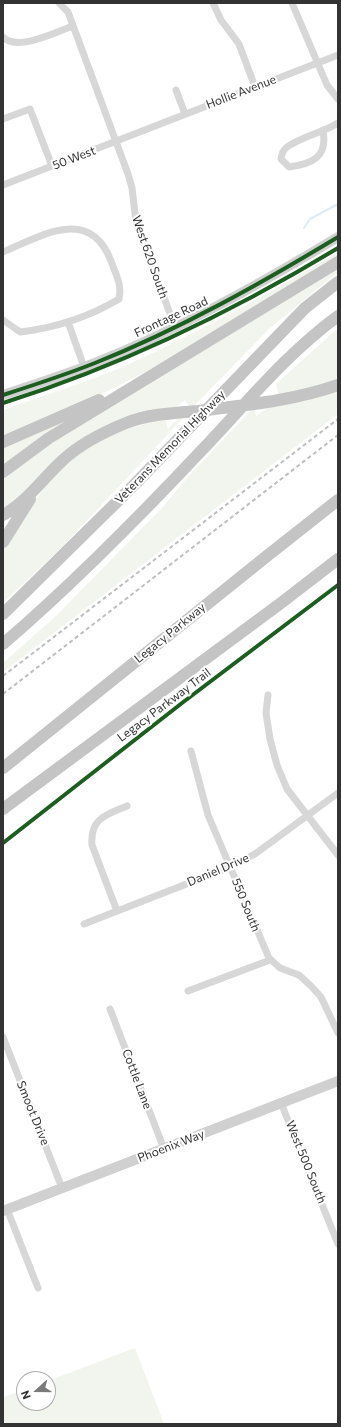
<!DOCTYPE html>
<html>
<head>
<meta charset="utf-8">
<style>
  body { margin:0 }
  #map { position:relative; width:341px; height:1427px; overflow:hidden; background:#fff; font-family:Commissioner,sans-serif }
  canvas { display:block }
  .frame { position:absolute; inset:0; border:4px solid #333; pointer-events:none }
  .north { position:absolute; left:16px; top:1371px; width:40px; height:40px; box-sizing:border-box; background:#fff; border:1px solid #adadad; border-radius:50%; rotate:249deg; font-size:11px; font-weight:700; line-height:16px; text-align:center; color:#333 }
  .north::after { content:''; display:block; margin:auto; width:14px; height:18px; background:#7a7a7a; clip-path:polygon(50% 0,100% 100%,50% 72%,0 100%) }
</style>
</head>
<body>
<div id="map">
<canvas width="341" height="1427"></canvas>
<div class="frame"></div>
<div class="north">N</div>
</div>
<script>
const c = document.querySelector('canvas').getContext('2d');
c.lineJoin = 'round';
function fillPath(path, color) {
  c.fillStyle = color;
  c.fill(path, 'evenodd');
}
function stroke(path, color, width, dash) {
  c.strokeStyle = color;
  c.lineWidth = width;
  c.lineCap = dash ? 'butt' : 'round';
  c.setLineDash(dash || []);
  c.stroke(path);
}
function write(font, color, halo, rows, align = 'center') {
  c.font = font + ' Commissioner,sans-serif';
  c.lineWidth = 4;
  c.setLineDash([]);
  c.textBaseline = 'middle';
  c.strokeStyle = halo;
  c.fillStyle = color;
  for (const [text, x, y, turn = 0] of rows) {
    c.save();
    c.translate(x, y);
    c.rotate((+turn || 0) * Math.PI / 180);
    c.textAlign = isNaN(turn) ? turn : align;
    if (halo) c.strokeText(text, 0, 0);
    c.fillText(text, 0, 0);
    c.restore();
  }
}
fillPath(new Path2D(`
  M338,252v5l-177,107 -77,39 -81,35v-28c42,-15 85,-28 126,-46 72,-33 141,-71 209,-112z
  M338,269v3l-68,56 -77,79h-4l-4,-7 -13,10 -41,7 -128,93v-30l41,-33z
  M338,328v53l-59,16 -3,-13z
  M338,389v25l-335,258v-9l53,-47 106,-108 25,-30 66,-70h2l1,8 15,-10z
  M88,409l-85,57v-19z
  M185,416l-122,130 -60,57c0,-18 -2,-38 0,-55 1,-8 15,-24 20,-31 38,-57 74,-84 142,-98l3,10 11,-12z
  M135,1348l29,76h-161v-27l21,-7v13h24v-22z`), '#f1f5ed');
stroke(new Path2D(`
  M304,228l6,-9 28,-15`), '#ddebf3', 2);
stroke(new Path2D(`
  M59,3l9,9 60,162 4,14 4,34 39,105
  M213,3l8,17 18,24 16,43
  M292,3l35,82 11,14
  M3,37c14,15 53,-5 70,-11
  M176,90l9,24
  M3,119l27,-10 22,57
  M323,131c5,26 -11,33 -34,36l-8,-8c1,-5 1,-8 5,-11 10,-9 38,-16 52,-25
  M3,185l335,-130
  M3,252c40,-17 87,-46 108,9 5,14 11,23 8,38 -30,18 -65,29 -99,33l-17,-12
  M68,322l16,45
  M268,695l-2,18 4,26 7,26 10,24 51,66
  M191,751l17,64 61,143 11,10 19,7 12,11 10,11 17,36
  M117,911l-25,-66c-2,-27 14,-30 35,-39
  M84,924l146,-57 25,-13 83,-61
  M188,991l82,-31
  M110,1009l54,140
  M3,1037l59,151
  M281,1103l57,141
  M7,1209l31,79`), '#d7d7d7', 7);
stroke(new Path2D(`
  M3,395c31,-10 62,-20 92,-32 85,-34 165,-79 243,-126
  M3,1211l335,-130`), '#d0d0d0', 10);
stroke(new Path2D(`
  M3,442l96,-42
  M3,472l46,-34 289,-176
  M3,515c25,-14 40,-37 60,-55 18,-17 41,-28 63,-37 22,-9 48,-10 72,-12 48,-6 94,-10 140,-26
  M3,542l27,-43
  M3,614l130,-128 172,-178 33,-26
  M3,644c70,-60 136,-127 199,-194 44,-46 85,-97 136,-134
  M3,768l264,-212 71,-56
  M3,809l278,-206 57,-44`), '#c4c4c4', 12);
stroke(new Path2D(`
  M3,676l335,-257
  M3,694l335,-259`), '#bebebe', 2, [4, 3]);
stroke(new Path2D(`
  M3,395c31,-10 62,-20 92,-32 85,-34 165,-79 243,-126
  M3,403c118,-37 229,-91 335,-155
  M3,843l179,-140 156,-118`), '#1b5e20', 4);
write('12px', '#333', '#fff', [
  ["Hollie Avenue",241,92,-21],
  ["50 West",74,158,-21],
  ["West 620 South",150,257,71],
  ["Frontage Road",171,317,-25],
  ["Veterans Memorial Highway",170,447,-46],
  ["Legacy Parkway",170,633,-39],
  ["Legacy Parkway Trail",164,705,-37],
  ["Daniel Drive",218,870,-23],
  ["550 South",246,905,68],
  ["Cottle Lane",137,1079,69],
  ["Smoot Drive",33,1113,68],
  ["Phoenix Way",171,1146,-21],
  ["West 500 South",306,1162,68]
]);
</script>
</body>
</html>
